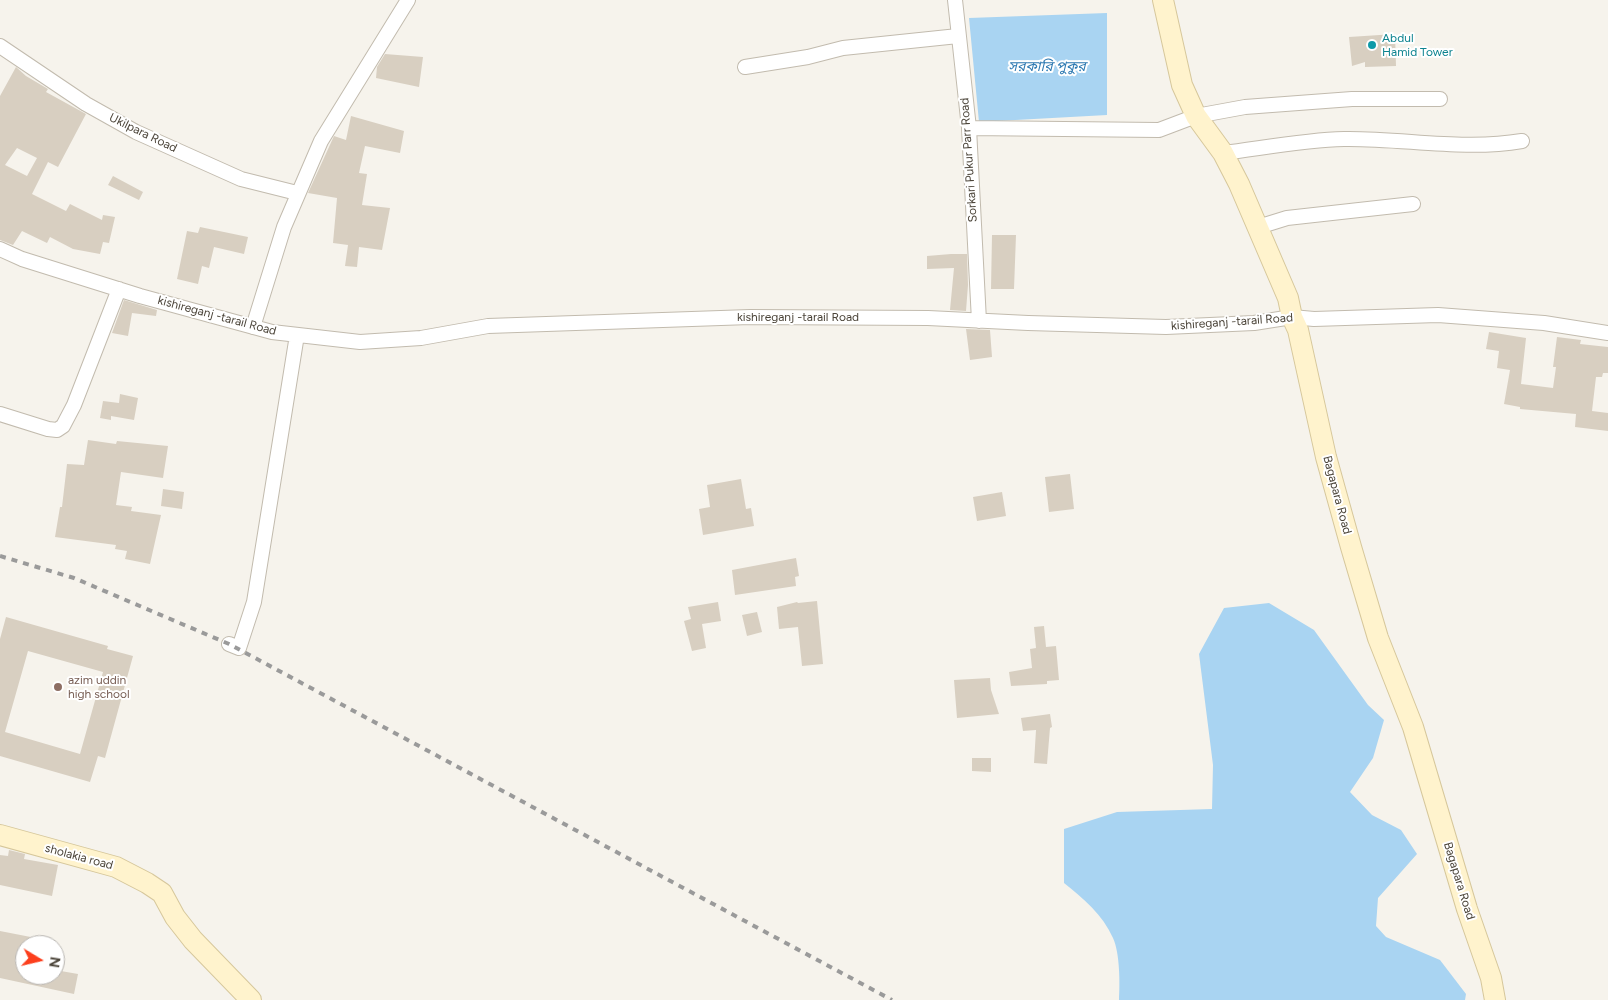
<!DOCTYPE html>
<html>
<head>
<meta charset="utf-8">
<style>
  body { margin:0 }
  #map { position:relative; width:1608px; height:1000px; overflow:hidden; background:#f6f3ec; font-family:Figtree,sans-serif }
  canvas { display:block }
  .north { position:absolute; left:15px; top:935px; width:50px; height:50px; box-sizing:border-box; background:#fff; border:1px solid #b7b4b0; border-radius:50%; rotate:99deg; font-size:14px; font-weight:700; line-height:20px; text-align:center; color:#4b4439 }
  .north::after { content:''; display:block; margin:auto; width:18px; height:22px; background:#fc3f1d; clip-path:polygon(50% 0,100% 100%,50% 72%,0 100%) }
</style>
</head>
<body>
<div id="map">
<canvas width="1608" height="1000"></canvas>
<div class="north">N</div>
</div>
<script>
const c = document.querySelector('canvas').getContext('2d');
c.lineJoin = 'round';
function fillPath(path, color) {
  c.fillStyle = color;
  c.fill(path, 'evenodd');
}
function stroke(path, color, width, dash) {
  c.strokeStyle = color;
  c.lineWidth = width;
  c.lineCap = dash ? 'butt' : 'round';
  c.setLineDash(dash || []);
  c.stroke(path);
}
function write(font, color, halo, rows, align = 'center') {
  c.font = font + ' Figtree,"Noto Sans Bengali",sans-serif';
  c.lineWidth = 4;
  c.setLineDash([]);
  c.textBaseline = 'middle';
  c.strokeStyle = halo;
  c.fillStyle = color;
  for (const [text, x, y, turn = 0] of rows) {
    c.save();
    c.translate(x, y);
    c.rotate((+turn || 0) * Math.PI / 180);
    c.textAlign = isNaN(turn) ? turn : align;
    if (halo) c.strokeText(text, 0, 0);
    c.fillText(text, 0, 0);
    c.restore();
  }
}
fillPath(new Path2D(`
  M1107,13v102l-128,7 -10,-104z
  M1269,603l45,27 54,75 16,15 -11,38 -23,34 22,23 29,15 16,24 -39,44 -2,28 10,11 54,23 26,34 -1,6h-346c1,-16 1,-47 -6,-62 -10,-23 -30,-40 -49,-55v-54l53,-17 95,-3 1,-44 -14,-111 25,-46z`), '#a9d4f2');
fillPath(new Path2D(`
  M1395,34l1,32 -31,1v-5l-13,4 -3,-29z
  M385,54l38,3 -4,30 -43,-9 1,-11z
  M16,67l10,9 22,13 -2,3 40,22 -28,53 -10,-5 -16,32 34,17 4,-7 32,16 1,-5 12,2 -6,26 -6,-1 -3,12 -27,-5 -23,-12 -3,6 -25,-12 -9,14 -13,-5v-144zM17,148l20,10 -10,18 -22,-11z
  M351,116l53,15 -4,22 -35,-7 -6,27 8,1 -5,31 28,3 -8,42 -23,-3 -2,20 -12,-1 3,-21 -15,-2 4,-45 -29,-5 26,-57 12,4z
  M113,176l30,16 -4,8 -31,-15z
  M200,227l48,10 -4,17 -30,-7 -5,21 -7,-2 -4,18 -21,-5 10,-48 11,2z
  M992,235h24l-2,54h-23z
  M951,254h16l1,31 -2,26 -16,-1 4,-42 -27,1v-13z
  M124,300l33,10 -1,6 -24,-3 -4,23 -16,-3z
  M966,329l24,1 2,27 -22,3z
  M1489,332l37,6 -5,46 32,4 3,-21h-3l4,-30 24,3 -1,4 28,3v26h-5l-1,4h-6l-4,34 16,2v18l-33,-4 1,-13 -56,-5v-2l-16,-3 6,-34 -13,-2 2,-17 -13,-2z
  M120,394l18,4 -4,22 -23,-4v4l-11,-2 3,-17 16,2z
  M88,440l28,4 1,-3 51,5 -5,32 -42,-6 -5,33 16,2 -1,4 30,4 -11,49 -25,-5 2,-8 -12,-2 1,-4 -61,-8 5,-30h2l5,-43 17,1z
  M1070,474l4,35 -25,3 -4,-35z
  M741,479l5,30 5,-1 3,18 -51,9 -4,-26 11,-2 -3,-22z
  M163,489l21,3 -2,17 -21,-3z
  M1002,492l4,24 -29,5 -4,-24z
  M796,558l3,18 -4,1 1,9 -61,9 -3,-25z
  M817,601l6,63 -21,2 -4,-39 -19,2 -2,-22 20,-5 1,1z
  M718,602l3,19 -19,3 4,24 -14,3 -8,-30 7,-2 -3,-12z
  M757,612l5,20 -15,4 -5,-21z
  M6,617l102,29 -1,3 26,7 -28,102 -7,-2 -8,26 -90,-26v-117zM28,651l75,21 -23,82 -75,-22z
  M1044,626l2,21 10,-1 3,34 -12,1v3l-36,2 -2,-14 23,-4 -2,-19 6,-1 -2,-21z
  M990,678l1,12 8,24 -42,4 -3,-38z
  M1050,714l2,13 -2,1 -3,36 -13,-1 2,-33 -13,1 -2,-13z
  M972,758h19v14l-19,-1z
  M9,850l16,4 -1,5 34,6 -6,31 -52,-11v-30l8,1z
  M0,931l46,9v5h-21v30h30v-5l23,4 -4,20 -74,-16z`), '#d8cfc1');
const street = new Path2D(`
  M955,0l14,128 10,193
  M0,46l86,58 50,28 105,47 56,14
  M745,67l63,-10 35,-9 115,-12
  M969,128l190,2 37,-14 49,-9 107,-8h88
  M1223,153c40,-5 81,-13 121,-14 59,-1 119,12 178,2
  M1258,227l29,-9 126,-14
  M0,249l22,10 118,37 132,36 88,10 61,-4 67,-12 262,-9 178,1 100,5 138,4 88,-4 38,-6 22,2 124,-4 106,8 64,10
  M253,327l31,-100 37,-86 87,-141
  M0,414l48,15 9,1 6,-4 11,-21 45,-116
  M229,644l10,4 15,-46 43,-267`);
const secondary = new Path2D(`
  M1163,0l19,85 14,31 27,37 16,31 49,114 4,19 6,13 28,127 25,90 27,91 35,89 54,182 24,69 4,22
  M0,835l116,32 31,16 15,10 13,24 18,23 58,60`);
stroke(street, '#c2bbae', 16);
stroke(secondary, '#d6c79b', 22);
stroke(street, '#fff', 14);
stroke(secondary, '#fff3cd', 20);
stroke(new Path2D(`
  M0,556l74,22 155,66 663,356`), '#9a9a9a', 4, [6, 6]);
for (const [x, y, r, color] of [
  [1372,45,5,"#0f9aa8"],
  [58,687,5,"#8d6e63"]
]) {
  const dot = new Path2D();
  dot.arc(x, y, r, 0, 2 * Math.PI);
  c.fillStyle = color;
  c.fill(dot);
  stroke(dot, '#fff', 2);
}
write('12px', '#0d838f', '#fff', [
  ["Abdul",1382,38],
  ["Hamid Tower",1382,52]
], 'left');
write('12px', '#4b4439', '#fff', [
  ["Ukilpara Road",143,133,26],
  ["Sorkari Pukur Parr Road",969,160,-94],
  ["kishireganj -tarail Road",217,316,15],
  ["kishireganj -tarail Road",798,317],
  ["kishireganj -tarail Road",1232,322,-4],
  ["Bagapara Road",1337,495,75],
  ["sholakia road",79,857,15],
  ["Bagapara Road",1459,881,73]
]);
write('12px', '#785e54', '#fff', [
  ["azim uddin",68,680],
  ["high school",68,694]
], 'left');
write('italic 14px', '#2e7ab2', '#fff', [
  ["সরকারি পুকুর",1047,67]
]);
</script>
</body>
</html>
